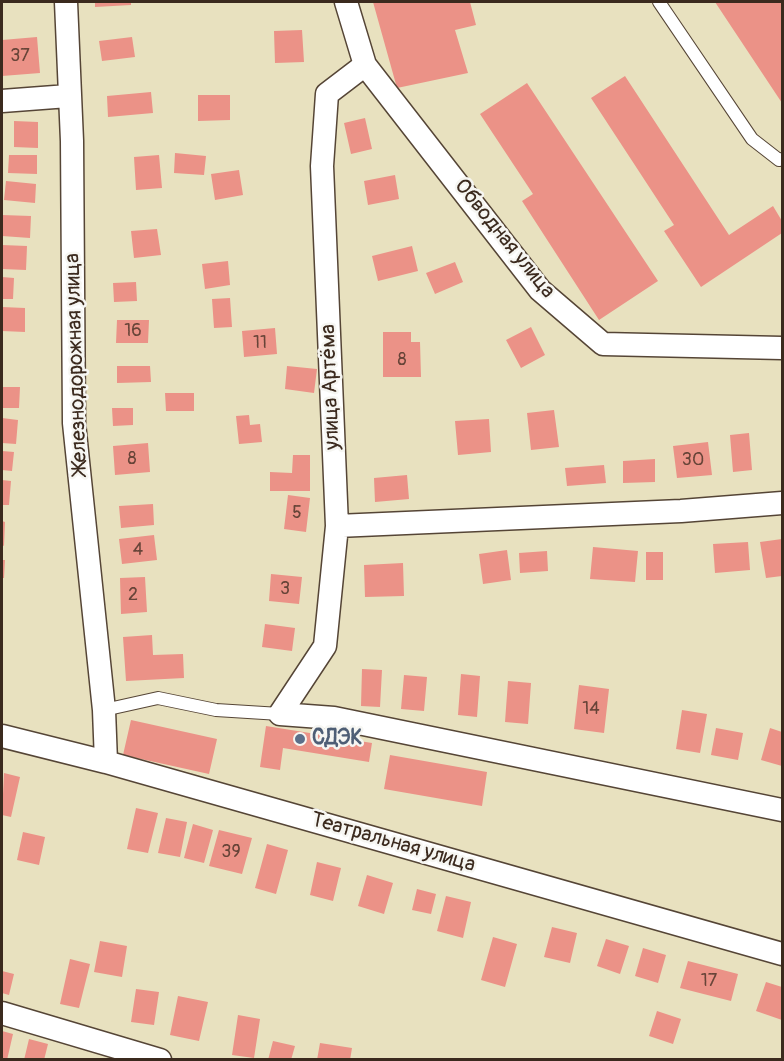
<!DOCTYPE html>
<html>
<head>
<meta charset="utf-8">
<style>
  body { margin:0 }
  #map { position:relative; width:784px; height:1061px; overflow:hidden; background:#e8e1bf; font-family:Pangolin,sans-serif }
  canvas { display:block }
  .frame { position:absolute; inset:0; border:3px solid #3b2a1e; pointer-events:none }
</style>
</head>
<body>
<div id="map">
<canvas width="784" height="1061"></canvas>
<div class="frame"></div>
</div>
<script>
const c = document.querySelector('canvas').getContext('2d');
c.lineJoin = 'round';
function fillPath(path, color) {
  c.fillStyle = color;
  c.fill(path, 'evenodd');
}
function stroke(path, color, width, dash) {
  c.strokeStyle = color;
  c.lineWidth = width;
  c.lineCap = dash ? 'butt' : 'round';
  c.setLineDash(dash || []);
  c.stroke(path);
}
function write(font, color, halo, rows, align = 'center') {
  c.font = font + ' Pangolin,sans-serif';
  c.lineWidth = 5;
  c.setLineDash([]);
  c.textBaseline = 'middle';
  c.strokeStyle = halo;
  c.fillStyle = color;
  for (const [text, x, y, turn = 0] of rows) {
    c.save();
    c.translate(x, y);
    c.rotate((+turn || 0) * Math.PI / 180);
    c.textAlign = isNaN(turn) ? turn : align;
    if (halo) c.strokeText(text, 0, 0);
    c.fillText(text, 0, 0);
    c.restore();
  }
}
fillPath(new Path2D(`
  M95,2h36v3l-36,2z
  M373,2h97l6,23 -21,5 13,43 -71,15z
  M715,2h67v101z
  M302,30l2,32 -29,1 -1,-32z
  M37,37l3,36 -38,3v-36z
  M132,37l3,20 -33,4 -3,-20z
  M625,76l104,159 44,-29 9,15v12l-81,54 -37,-56 10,-6 -83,-127z
  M527,83l131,198 -59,39 -77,-119 11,-7 -53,-80z
  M151,92l2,21 -45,4 -1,-21z
  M198,95h32v25l-32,1z
  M365,118l7,31 -21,5 -7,-31z
  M14,121l24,1v26l-24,-1z
  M175,153l31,3 -2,19 -30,-2z
  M9,155h28v19l-29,-1z
  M159,155l3,33 -26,2 -2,-33z
  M239,170l4,25 -28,5 -4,-26z
  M395,175l4,24 -31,6 -4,-24z
  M6,181l30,3 -1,19 -31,-3z
  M2,215l29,1 -1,22 -28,-2z
  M157,229l4,26 -27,3 -3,-27z
  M2,245l25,1 -1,24 -24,-1z
  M412,246l6,25 -40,10 -6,-25z
  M228,261l2,24 -25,4 -3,-25z
  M455,262l8,20 -28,12 -9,-21z
  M2,277l12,1 -1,21h-11z
  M136,282l1,19 -23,1 -1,-19z
  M230,298l2,29 -18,1 -2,-29z
  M2,307l23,1v24l-23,-1z
  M117,320h32l-1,23h-32z
  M531,327l14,28 -24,13 -15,-28z
  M275,328l2,26 -33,3 -2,-26z
  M383,332h28v10h9l1,35h-38z
  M117,366h33l1,16 -34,1z
  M287,366l30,3 -3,24 -29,-4z
  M2,387h18l-1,21h-17z
  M165,393h29v18h-28z
  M112,408h21v17l-20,1z
  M554,410l5,37 -28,3 -4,-37z
  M249,415l1,10 10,-1 2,18 -23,2 -3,-28z
  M2,418l16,2 -2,24 -14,-1z
  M489,419l2,33 -33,3 -3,-34z
  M749,433l3,37 -19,2 -3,-37z
  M708,442l4,33 -35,3 -4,-32z
  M148,443l2,29 -35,3 -2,-29z
  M2,451l12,1 -2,19 -10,-1z
  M293,455h17v36h-40v-19l22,1z
  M655,459v23l-32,1v-22z
  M604,465l2,18 -39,3 -2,-18z
  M407,475l2,24 -34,3 -1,-24z
  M2,480l9,1 -2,24h-7z
  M288,495l22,3 -4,34 -22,-3z
  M153,504l1,21 -33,3 -2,-22z
  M2,521l3,1 -1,24 -2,-1z
  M154,535l3,25 -35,4 -3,-25z
  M782,539v37l-16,2 -6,-36z
  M748,542l2,28 -35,3 -2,-29z
  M593,547l45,4 -3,31 -45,-3z
  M507,550l4,30 -28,4 -4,-30z
  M547,551l1,20 -28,2 -1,-20z
  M646,552h17v28h-17z
  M2,560h3l-1,18h-2z
  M403,563l1,33 -39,1 -1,-32z
  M271,574l31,3 -3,27 -30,-3z
  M145,577l2,35 -26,2 -1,-36z
  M265,624l30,4 -3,23 -30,-4z
  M152,635l1,20 30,-1 1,24 -58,3 -3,-44z
  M362,669l20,1 -2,37 -19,-1z
  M461,674l19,2 -3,41 -19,-2z
  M404,675l23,2 -3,34 -23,-2z
  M508,681l23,2 -3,41 -23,-2z
  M579,685l30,4 -5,44 -30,-4z
  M682,710l25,4 -7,39 -24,-4z
  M131,720l86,19 -8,35 -86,-19z
  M266,726l106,17 -3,19 -86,-14 -3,22 -20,-3z
  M716,728l27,5 -5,27 -27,-5z
  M770,728l12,4v34l-21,-6z
  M390,755l97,17 -5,34 -98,-17z
  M4,773l16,4 -9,40 -9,-2z
  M136,808l22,5 -10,40 -21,-4z
  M166,818l21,4 -7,35 -22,-4z
  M193,824l20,6 -9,33 -20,-5z
  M219,830l33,8 -10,36 -33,-8z
  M23,832l22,5 -6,28 -22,-5z
  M267,844l21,6 -12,44 -21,-6z
  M317,862l24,6 -8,33 -23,-6z
  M367,875l26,8 -9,31 -26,-8z
  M417,889l19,5 -5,20 -19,-4z
  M446,896l25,6 -8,36 -26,-7z
  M552,927l25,6 -7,30 -26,-6z
  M493,937l24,7 -12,43 -24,-7z
  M606,939l23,7 -9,28 -23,-8z
  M100,941l27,5 -5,31 -28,-5z
  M643,948l23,7 -8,28 -23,-7z
  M70,959l20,5 -11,44 -19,-4z
  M688,961l50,13 -7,27 -51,-13z
  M2,971l12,3 -5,21 -7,-2z
  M766,982l16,5v33l-26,-9z
  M136,989l23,3 -5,33 -23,-3z
  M178,996l30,6 -9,39 -29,-6z
  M657,1011l24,8 -8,25 -24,-8z
  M238,1015l22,4 -6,39 -22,-3z
  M2,1031l11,3 -6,26h-5z
  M29,1039l19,5 -4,16h-20z
  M273,1041l22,5 -4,14h-23z
  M320,1043l32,5 -2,12h-33z`), '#eb9287');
const service = new Path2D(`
  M659,2l93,137 27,21 3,-1
  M104,710l54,-12 58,12 64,4`);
const minor = new Path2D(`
  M66,2l6,139 2,282 30,287 2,52
  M346,2l19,63 175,225 63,54 179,4
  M365,65l-38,29 -5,72 15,360 -12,120 -45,68 54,4 448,92
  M2,101l66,-5
  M337,526l344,-15 101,-8
  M2,736l104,26 676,192
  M2,1013l158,47`);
stroke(service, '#554536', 14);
stroke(minor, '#554536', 25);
stroke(service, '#fff', 12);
stroke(minor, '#fff', 22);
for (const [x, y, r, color] of [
  [300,739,6,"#5c6f8a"]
]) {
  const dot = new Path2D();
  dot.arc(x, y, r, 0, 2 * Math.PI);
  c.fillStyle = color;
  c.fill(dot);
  stroke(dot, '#f6f6f2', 2);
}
write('18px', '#674438', null, [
  ["37",20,56],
  ["16",133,331],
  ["11",260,343],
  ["8",402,360],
  ["8",132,459],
  ["30",693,460],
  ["5",297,513],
  ["4",138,550],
  ["3",285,589],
  ["2",133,595],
  ["14",591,709],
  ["39",231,852],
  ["17",709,981]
]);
write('21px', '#3b2a1e', '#f6f6f2', [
  ["Обводная улица",504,239,51],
  ["Железнодорожная улица",77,364,-92],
  ["улица Артёма",331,387,-92],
  ["Театральная улица",393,843,16]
]);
write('bold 21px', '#4e5e75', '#f6f6f2', [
  ["СДЭК",312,739]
], 'left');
</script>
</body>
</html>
